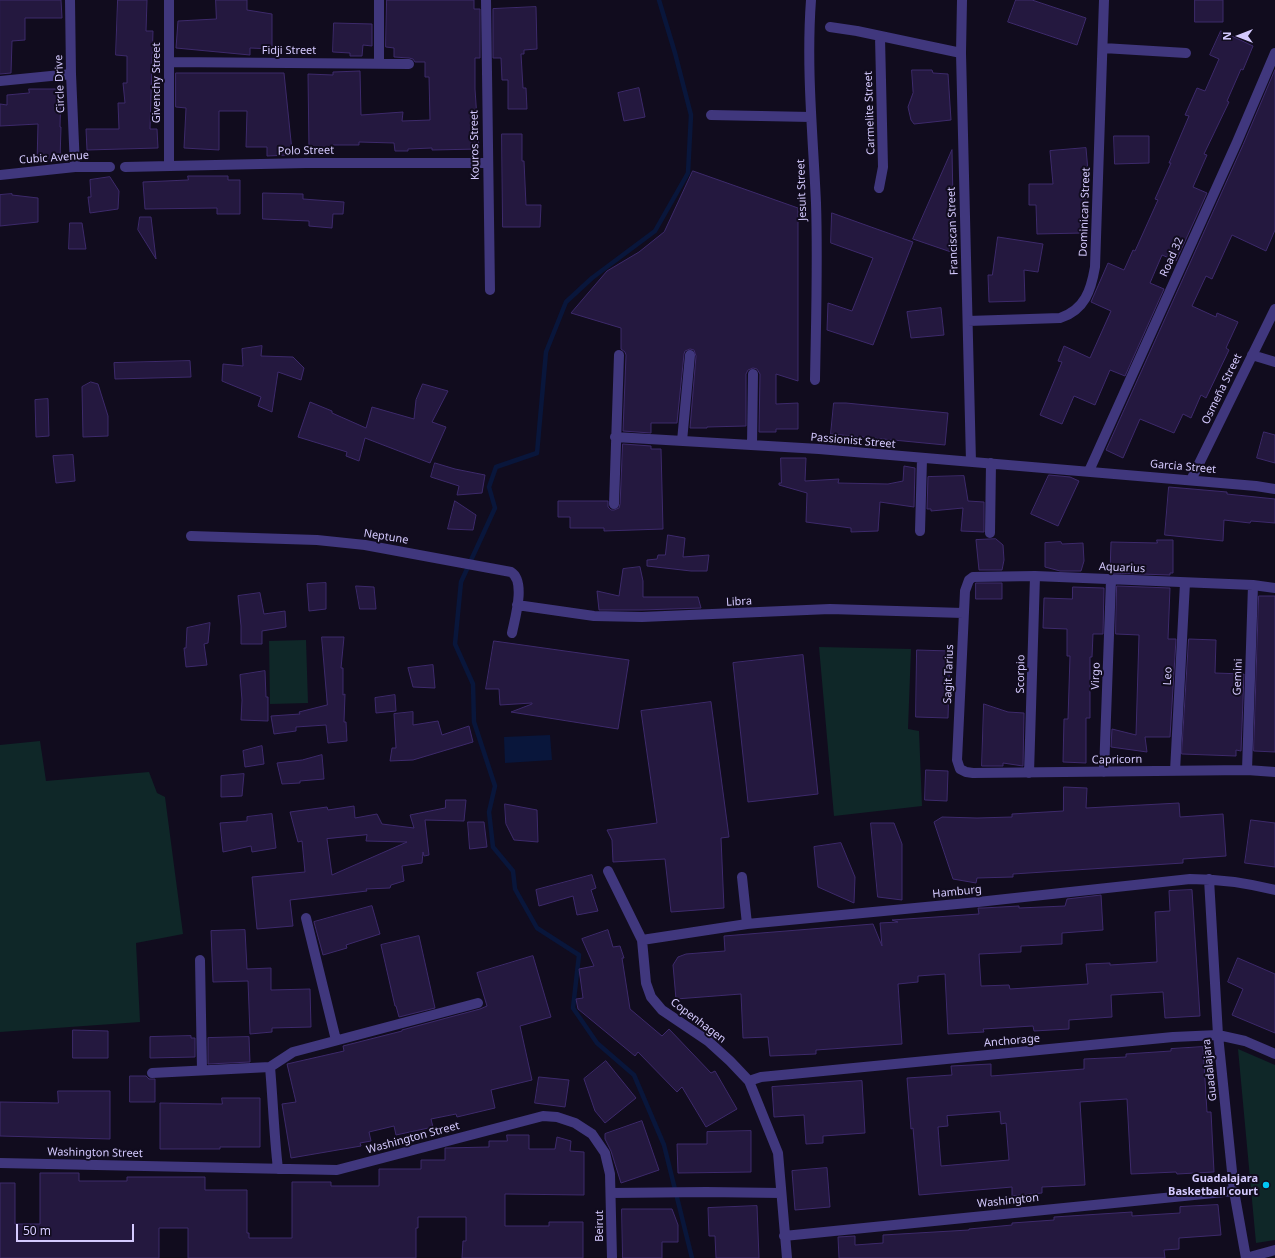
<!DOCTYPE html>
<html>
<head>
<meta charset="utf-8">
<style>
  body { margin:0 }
  #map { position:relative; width:1275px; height:1258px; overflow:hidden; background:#110c1e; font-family:"Noto Sans",sans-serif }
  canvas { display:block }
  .north { position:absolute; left:1219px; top:16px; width:40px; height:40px; -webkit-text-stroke:3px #110c1e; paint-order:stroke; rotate:270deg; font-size:11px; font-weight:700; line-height:16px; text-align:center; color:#d5caff }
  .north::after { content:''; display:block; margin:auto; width:14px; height:18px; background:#d5caff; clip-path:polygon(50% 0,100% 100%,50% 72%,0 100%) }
  .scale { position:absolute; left:16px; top:1224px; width:118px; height:18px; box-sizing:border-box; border:2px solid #d5caff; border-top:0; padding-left:5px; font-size:12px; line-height:14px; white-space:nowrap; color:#d5caff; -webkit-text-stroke:3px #110c1e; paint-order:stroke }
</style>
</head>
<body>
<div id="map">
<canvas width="1275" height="1258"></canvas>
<div class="north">N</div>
<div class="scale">50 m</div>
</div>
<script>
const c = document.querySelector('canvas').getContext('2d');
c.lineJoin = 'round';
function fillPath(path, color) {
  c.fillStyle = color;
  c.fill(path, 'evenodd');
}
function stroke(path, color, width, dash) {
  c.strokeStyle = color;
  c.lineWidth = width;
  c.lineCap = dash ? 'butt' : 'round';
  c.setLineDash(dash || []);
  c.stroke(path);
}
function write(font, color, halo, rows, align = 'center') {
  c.font = font + ' "Noto Sans",sans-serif';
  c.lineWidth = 4;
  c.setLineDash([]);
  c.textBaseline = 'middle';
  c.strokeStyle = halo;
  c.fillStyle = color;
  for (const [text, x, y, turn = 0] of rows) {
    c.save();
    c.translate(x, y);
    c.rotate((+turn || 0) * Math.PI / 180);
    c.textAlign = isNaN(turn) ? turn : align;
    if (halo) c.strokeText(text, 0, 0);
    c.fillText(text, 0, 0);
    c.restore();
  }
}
fillPath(new Path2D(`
  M306,640l2,63 -38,1 -1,-63z
  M819,647l92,2 -3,80 11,2 3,75 -88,10z
  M40,741l6,40 103,-9 8,21 8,4 18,137 -47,9 4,79 -140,10v-287z
  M1238,1049l37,16v175l-19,3z`), '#0f2728');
fillPath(new Path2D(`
  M550,735l2,25 -47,3 -1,-26z`), '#09163b');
stroke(new Path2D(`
  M659,0l16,53 16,62 -3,58 -33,58 -63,47 -26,24 -20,50 -9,101 -41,14 -7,20 6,21 -34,74 -6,62 18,40 1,38 21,64 -6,26 4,35 20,24 2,18 22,39 42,27 -6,53 24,35 37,32 30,70 28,113`), '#09163b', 4.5);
const building = new Path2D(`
  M0,0h61l1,18h-37v22l-13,1 -1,32 -11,1z
  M118,0h29l-1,31h7l-3,98h7l1,19 -71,2 -1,-21h33l-1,-26h7l-2,-20h4v-27l-11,-1z
  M216,0h31v10l25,4v35l-22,-1v7l-74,-7 2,-27 38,-2z
  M387,0h87v9h6v49h-5v31l4,60 -47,1v-2l-24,1v2h-13l-1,-8 -35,-1v3h-26v4l-24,1 -1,-76 25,1v-3l27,-1 1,44 42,-3 -1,9 28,-1 -1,-43h-4v-15h-10l-2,-3 -4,-1 -15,-1v-9l-8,-1z
  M1016,0h16l54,18 -9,27 -69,-23z
  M1195,0h28v22h-28z
  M536,7l1,42 -13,1v4h-3l2,34h3l1,21h-19v-29h-6l-1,-22h-8v-49z
  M334,23l38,1v22l-9,-1 -1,11h-12v-3l-17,-1z
  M1221,31l32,15 -10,24 -2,-1 -14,32 2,1 -25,52 3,1 -14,32 14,6 -31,68 -14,-6 -12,28 14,6 -39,87 -15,-6 -15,35 -21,-9 -12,28 -22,-9 22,-53 -4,-1 6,-15 26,12 21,-47 -20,-9 17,-39 16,7 9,-20 2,1 23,-51 -3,-1 16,-36h-2l20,-47 -4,-1 12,-27 8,3 14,-32 -9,-4z
  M912,70h20l1,3 15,1 3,46 -37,4 -3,-4 -3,-13 5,-14z
  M1275,70v160l-9,21 -34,-16 -20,44 -6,-3 -14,30 24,11 1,-4 21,9 -12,26 3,2 -23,48 -5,-3 -10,23 -8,-4 -9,19 -34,-14 -17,39 -17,-8 137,-305z
  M176,73h108l8,78h-3v4l-22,1v-9h-21l1,-36h-28v39l-35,-2 2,-40 -10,-1z
  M639,88l6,29 -21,4 -6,-28z
  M29,89h32l-1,38h1l-1,33 -23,3 1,-39 -38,2v-22l7,1v-10l22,-2z
  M502,134h20v27h2l2,44h15l-1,22h-37z
  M1114,136h35v27l-34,1z
  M1086,148l2,23h-3l1,34h-4l1,28 -46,1 -1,-29h-7v-21h24l-3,-33z
  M952,150l2,103 -41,-14z
  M693,171l105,37v173l-22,-7v30l22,-1v26h-22v3h-17l1,-58 -3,-5 -4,-1 -5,2 -2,4v52l-39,1v1h-17l6,-72 -2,-6 -4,-1 -5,2 -1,3 -7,69h-26v10l-28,-2 3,-76 -1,-3 -4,-3v-21l-50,-15 36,-42 32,-19 25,-20z
  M188,176h40v4h12v34h-23v-6l-72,1 -2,-27 45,-2z
  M110,177l9,14 -1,18 -28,4 -2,-16h3l-1,-17z
  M263,193l40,1v5l41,3 -1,12h-10l-1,14 -23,-2v-5l-46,-2z
  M12,194v1l26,3v24l-38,4v-31z
  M832,213l81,29 -40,103 -46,-15 1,-27 24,8 21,-53 -42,-15z
  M140,217h11l5,42 -18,-29z
  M70,223h12l4,26h-17z
  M998,237l45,7 -5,28 -14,-2 1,31 -36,1 -1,-27h4z
  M941,308l3,27 -33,3 -4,-26z
  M262,346l-1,10 32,1 11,11 -3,12 -23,-8 -6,40 -14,-6 3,-9 -39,-16 1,-17 20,2 -1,-17z
  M190,361l1,16 -76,2 -1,-16z
  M91,382l7,2 10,32v20l-25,1 -1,-50z
  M423,384l25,7 -16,31 14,5 -16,36 -65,-25 -6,23 -13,-5 1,-4 -49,-15 12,-35 22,9v2l34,15 6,-21 42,12 2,-19z
  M48,399l1,37 -13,1 -1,-37z
  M834,403h12l102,10 -3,32 -114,-11z
  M1264,432l11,3v28l-18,-5z
  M623,444l28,2v3h10l2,80 -59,2v-3h-34v-11h-12v-16h50v6l3,3h3l5,-2 1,-4z
  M73,455l2,26 -19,2 -3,-27z
  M781,458h25l-1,23 34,-2 -1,4 50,1 15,-3 1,-15 11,2 -1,39 -34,-5 -2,29 -27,1v-4l-45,-6 1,-29 -28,-8v-2h2z
  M435,463l20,6 30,6 -3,18 -25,2 2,-9 -28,-9z
  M1049,475l21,2 9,4 -21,45 -27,-12z
  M964,476l4,25 16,1v30l-23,-1 2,-23 -32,3v-2h-4l1,-32z
  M1169,487l58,5v2l48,5v24l-24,-2 -1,2 -26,-3 -1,21 -58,-6z
  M455,501l21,14 -3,15 -25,-1z
  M668,535l17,3 -2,19 26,-2 -2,16h-16l-44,-5v-6l10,-1 1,-4h7z
  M996,539l7,6 1,15 -2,10h-23l-3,-30z
  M1157,540h16v33h-3v2l-60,-2 1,-31 46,1z
  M1061,542l1,2 21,-1 1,18 -3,10h-21l-15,-4v-24z
  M640,567l3,14v16h55l3,11 -59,2h-43l-2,-19 22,5 4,-27z
  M326,583v26l-17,2 -2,-27z
  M976,583h26v16h-26z
  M356,586l18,1 2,22h-16z
  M1117,586l53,2 -2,51h8l-6,98h-25l2,15 -36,-5 1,-18 24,6 3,-100 -23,-1z
  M1073,587l31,1 -1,46h-10l-1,23h-2v61h-4v45l-23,-1 1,-43h4l2,-63h-3v-27l-24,-1 1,-30 28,1z
  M260,593l4,21 21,-3 1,16 -24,4v13h-21v-18l-3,-30z
  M1259,596h16v156l-21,-1z
  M210,623l-2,20 -4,1 3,21 -21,2 -2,-19h2l1,-20z
  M322,637h22l-3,31h2v27l2,-1 -1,28h2l1,19 -19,2 -2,-18 -30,2v4l-22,3 -3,-18 29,-2 -1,-2 28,-7z
  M1189,639l27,1 -1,33 29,1 -3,77 -5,-1v6l-54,-2z
  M494,641l135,19 -11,69 -107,-17 21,-8v-1l-32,2 -1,-16h-13z
  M917,650l33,1 -2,67 -32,-1z
  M803,655l15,139 -70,8 -15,-139z
  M433,665l2,23 -22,-1 -5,-19z
  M265,671l1,26h2v24l-27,-1 1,-20 -2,-25z
  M395,695l1,16 -20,2 -1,-15z
  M711,702l18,135 -8,1 3,70 -53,4 -6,-53 -52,3 -1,-22 -5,-10 50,-7 -16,-112z
  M984,704l24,8 16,1 -1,53 -20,-3v3h-21z
  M413,712v13l25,-4 4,14 27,-9 4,16 -60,18 -23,1 2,-13h4l-2,-34z
  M262,746l2,18 -19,3 -2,-16z
  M322,755l2,24 -24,2v2l-18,1 -5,-21 25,-3z
  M926,770l22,1 -1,30 -22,-1z
  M244,774l-2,22 -21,1v-21z
  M1064,787l23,1 -1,20 93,-5 1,14 43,-3 3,42 -43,3v4l-170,11v3l-36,1 -1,5 -23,-4 -19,-57 8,-5 35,1 35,-1v-3l51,-3z
  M446,800h20l-2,21 -39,-1 4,35 -5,1 -1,-4 -1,11 -20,3 2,15 -13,4 -1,3 -24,1 1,2 -77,9 3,26 -36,3 -5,-52 53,-5 -3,-31 -4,1 -8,-30 37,-5 1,3 26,-4 1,12 22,-4 5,10 32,4 -4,-13 35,-7zM367,835l-1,6 41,1 -75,33 -5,-36z
  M505,804l32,6 1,32 -24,-2 -8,-16z
  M272,814l4,34 -24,4 -1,-6 -28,6 -3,-29 27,-2v-4z
  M1251,820l24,3v44l-30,-4z
  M468,822h16l3,25 -17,2z
  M871,823h23l8,21v56l-24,-3z
  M841,843l14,34 -1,26 -36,-16 -4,-40z
  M592,875l4,13 -5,2 7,21 -21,4 -4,-19 -34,10 -3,-16z
  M1192,890l8,126 -35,2 -2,-26 -52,3 1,22 -43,3v9l-35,2 -1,-5 -50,3 1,3 -36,2 -3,-60 -27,2v6l-20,2 4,60 -86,6v4l-46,2 -2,-19 -25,1 -2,-44 -65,5 -3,-34 5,-8 8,-3 39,-3 -1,-15 149,-12 9,22 -2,-23 18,-1 -6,-2 87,-6 -1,-6h5l36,-2v2l46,-2 2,-7 34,-4 2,35 -41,3v11l-41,2v6l-42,2 2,32 28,-1 1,4 78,-5 -2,-20 24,-1v2l47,-3 -2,-50 15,-1 -1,-20z
  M372,906l8,28 -34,11 1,3 -24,7 -9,-33z
  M245,930l2,39 24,-1v22l39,-1 1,38 -39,1v4l-22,2 -2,-53 -35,1 -2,-51z
  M608,930l5,17 7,-1 4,12h-2l8,51 32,27 7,-7 42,44 4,-2 22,38 -31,18 -24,-40 -5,5 -39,-40 -3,4 -57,-47 -2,-10 7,-1 -4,-29 15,-3 -12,-27z
  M419,936l16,72 -36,9 -3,-11h-1l-14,-61z
  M533,956l18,61 -31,9 12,54 -41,10 4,18 -38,9 -1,-3 -25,5 2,8 -37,8 -2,-9 -25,6 2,9 -11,2 1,3 -70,12 -9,-54 14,-2 -9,-38 57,-13 -1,-5 59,-15v-1l78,-21 7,-3 -10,-33z
  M1238,958l37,16v59l-43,-18 11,-26 -15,-7z
  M73,1030l35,1v27h-35z
  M191,1036v2h4v19l-45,1v-21z
  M249,1037l1,25 -42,2v-26z
  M1203,1047l4,65h4l3,60 -37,2 -1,-2 -45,2 -4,-75 -47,3 5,83 -43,2v6l-30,3v-9l-93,8 -6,-67 -2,1 -4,-51 45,-3 -1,-9 40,-2v12l93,-7v-10l42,-2v-3l45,-3v-2zM1000,1112l1,12 5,-1 3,37 -68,6 -3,-39 10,-1 -1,-10z
  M606,1061l30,37 -31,25 -10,-12 -11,-32z
  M130,1076h16l3,3h6v23h-25z
  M539,1077l30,3 -4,27 -30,-4z
  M862,1081l3,52 -42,3v7l-17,1 -2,-29 -30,2 -2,-30z
  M58,1091h52v48l-110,-3v-34l58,1z
  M222,1098h38v49h-40v2h-60v-46l62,1z
  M642,1121l17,49 -38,13 -10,-32 -6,-12v-5z
  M751,1131v41l-73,1 -1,-29h30v-12z
  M507,1135h22v14h26l2,-12 14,4 -1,10 14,1v43l-79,-1v32h44v-4h34v36h-121l1,-17h3v-24h-48v11h-2v30h-228v-30h-29v30h-159v-75h15v41h25v-51h39v8h48v-4h78v13h42v43h2v5h43v-56h39v4h48v-17h42v-9h24v-12l44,-1v-6h18z
  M827,1168l3,39 -35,3 -3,-39z
  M1218,1205l3,30 -42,3v11l-15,1 1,8h-326l-1,-21 17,-1v9l28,-2v-8l86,-5v-1l43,-4v-2l42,-3v-3l78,-5v4l48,-3v-6z
  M757,1206l2,52h-43l-1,-22h-6l-1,-28z
  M622,1209h50l6,16v17h-16v16h-39z`);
fillPath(building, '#24183f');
stroke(building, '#3d2a6b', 1);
stroke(new Path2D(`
  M70,0l1,74 4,93
  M379,0v63
  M486,0l4,290
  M811,0c-5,68 2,136 5,203 2,59 0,118 -1,177
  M962,0l-1,53 10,409
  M830,27l27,4 104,22
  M1103,48l83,5
  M169,62l240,2
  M0,81l71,-7
  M711,115l100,2
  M169,165v-165
  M125,167l181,-4h181
  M0,175l75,-8h35
  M879,188l4,-21 -3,-130
  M968,321l92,-3c25,-8 31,-28 35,-51l9,-267
  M1252,355l23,7
  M615,437l204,12 437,37 19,3
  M682,441l8,-86
  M752,445l1,-71
  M1089,471l148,-329 38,-89
  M1191,480l84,-171
  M614,504l5,-149
  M920,531l2,-72
  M990,533l1,-70
  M191,536l126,4 48,5 146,27c15,9 4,46 1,61
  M1275,588l-22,-3 -218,-9 -62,1 -4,3 -4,11 -8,169 3,9 6,3 7,1 274,-3 28,2
  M517,605l77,11 48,1 188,-8 133,4
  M1247,770l6,-185
  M1175,771l10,-188
  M1104,772l7,-192
  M1029,773l6,-197
  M608,871l34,69 4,43 5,14 11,13 46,31 22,20 19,20 29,72 9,105
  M742,877l5,47
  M1209,879l9,156 16,156 12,67
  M306,918l30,122
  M642,940l105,-16 231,-22 212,-23c28,0 57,4 85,11
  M200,960l2,110
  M270,1067c3,34 4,68 8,102
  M152,1073l118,-6 23,-15 185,-49
  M749,1081l12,-4 412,-40 45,-2 27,6 30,13
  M0,1163l337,7 206,-54 14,1 18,6 17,11 13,19 5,21 2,84
  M611,1193l95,-1 75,1
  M784,1236l450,-45
  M1246,1258l29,-8`), '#40377d', 10);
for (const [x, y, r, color] of [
  [1266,1185,4,"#01c5f4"]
]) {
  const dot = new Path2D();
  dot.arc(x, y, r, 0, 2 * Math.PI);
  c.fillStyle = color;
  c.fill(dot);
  stroke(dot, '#110c1e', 1.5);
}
write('11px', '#d5caff', '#110c1e', [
  ["Fidji Street",289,51],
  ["Givenchy Street",157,83,-90],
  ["Circle Drive",60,84,-92],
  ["Carmelite Street",870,113,-92],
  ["Kouros Street",475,145,-91],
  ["Polo Street",306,151,-1],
  ["Cubic Avenue",54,158,-4],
  ["Jesuit Street",802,190,-92],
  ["Dominican Street",1085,212,-88],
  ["Franciscan Street",953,231,-92],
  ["Road 32",1172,257,-66],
  ["Osmeña Street",1222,389,-64],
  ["Passionist Street",853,441,5],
  ["Garcia Street",1183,467,5],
  ["Neptune",386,537,9],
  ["Aquarius",1122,568,3],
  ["Libra",739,602,-3],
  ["Sagit Tarius",949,674,-88],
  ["Scorpio",1021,674,-89],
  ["Virgo",1096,676,-88],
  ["Leo",1168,676,-87],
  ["Gemini",1238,677,-88],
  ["Capricorn",1117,760,-1],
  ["Hamburg",957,892,-6],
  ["Copenhagen",698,1021,37],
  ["Anchorage",1012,1041,-5],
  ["Guadalajara",1210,1070,-96],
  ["Washington Street",413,1138,-15],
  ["Washington Street",95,1153,1],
  ["Washington",1008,1201,-6],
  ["Beirut",600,1226,-90]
]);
write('bold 11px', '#d5caff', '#110c1e', [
  ["Guadalajara",1258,1179],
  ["Basketball court",1258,1192]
], 'right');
</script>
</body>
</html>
